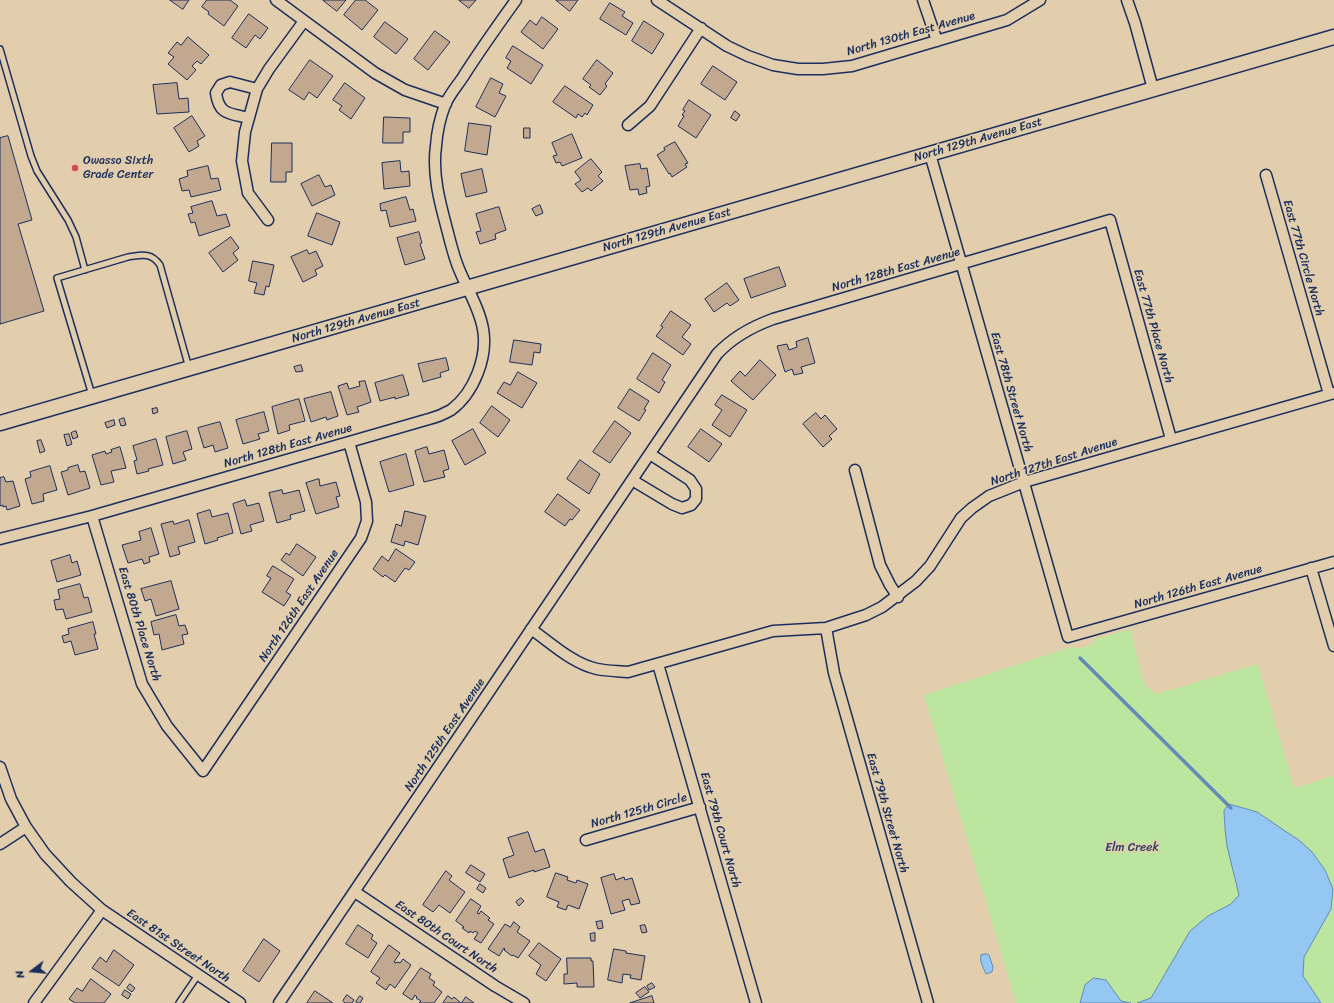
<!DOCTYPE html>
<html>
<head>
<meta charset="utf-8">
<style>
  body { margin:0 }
  #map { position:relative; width:1334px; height:1003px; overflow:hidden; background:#e2ceac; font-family:Sriracha,sans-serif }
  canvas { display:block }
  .north { position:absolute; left:12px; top:951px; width:40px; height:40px; -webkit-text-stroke:3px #e2ceac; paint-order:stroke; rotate:254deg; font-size:11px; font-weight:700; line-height:16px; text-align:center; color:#1b2f5e }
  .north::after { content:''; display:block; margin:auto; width:14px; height:18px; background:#1b2f5e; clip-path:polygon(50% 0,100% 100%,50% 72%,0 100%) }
</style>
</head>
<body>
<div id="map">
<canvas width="1334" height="1003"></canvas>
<div class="north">N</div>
</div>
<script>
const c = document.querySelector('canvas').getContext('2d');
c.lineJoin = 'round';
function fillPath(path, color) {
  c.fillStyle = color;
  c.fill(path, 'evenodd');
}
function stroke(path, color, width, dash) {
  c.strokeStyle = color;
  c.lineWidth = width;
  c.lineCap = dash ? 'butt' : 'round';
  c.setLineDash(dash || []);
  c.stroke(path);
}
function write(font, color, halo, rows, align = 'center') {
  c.font = font + ' Sriracha,sans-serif';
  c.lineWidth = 3;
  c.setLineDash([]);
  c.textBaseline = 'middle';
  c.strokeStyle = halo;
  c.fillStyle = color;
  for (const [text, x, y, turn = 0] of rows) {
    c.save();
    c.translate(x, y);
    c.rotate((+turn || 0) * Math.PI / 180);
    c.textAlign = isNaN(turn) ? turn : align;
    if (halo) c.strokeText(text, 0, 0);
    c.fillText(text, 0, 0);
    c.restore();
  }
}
fillPath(new Path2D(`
  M1130,629l14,55 12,10 102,-30 36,124 40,-12v227h-318l-92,-308 147,-48 10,1 9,-3 6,-6z`), '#bce5a0');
const water = new Path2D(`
  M1229,804l28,8 43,29 12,11 13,18 8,19 -2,20 -27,48 -1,19 18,27h-184l14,-5 39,-67 18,-15 23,-12 8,-9 -12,-49 -2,-17 -1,-18z
  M987,954l2,1 4,12 -1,5 -6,2c-2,-6 -7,-12 -5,-19z
  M1094,978l12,2 15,21 10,2h-51l5,-18z`);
fillPath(water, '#94c7f1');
stroke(water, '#648ab6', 1);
stroke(new Path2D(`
  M1080,658l151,150`), '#648ab6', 3.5);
const building = new Path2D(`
  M170,0h19l-6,9z
  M207,0h23l8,6 -14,20 -16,-12 1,-2 -7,-5z
  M323,0h23l-9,11z
  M356,0h9l13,10 -16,20 -18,-15z
  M459,0h17l-7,8z
  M556,0h22l-8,11z
  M610,3l15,9 -3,4 11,7 -7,12 -26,-16z
  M249,14l19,14 -8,11 -5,-4 -9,13 -14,-10z
  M542,17l16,12 -15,20 -22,-17 9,-12 6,5z
  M644,21l20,13 -12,20 -20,-13z
  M385,22l23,17 -12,15 -22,-17z
  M435,31l15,11 -22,28 -14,-11z
  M188,37l21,18 -8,9 -4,-3 -5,5 4,4 -9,10 -19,-16 6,-7 -6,-4 9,-11 4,3z
  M513,46l30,19 -12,19 -24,-16 4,-7 -5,-3z
  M310,60l23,16 -16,22 -8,-6 -5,8 -15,-10z
  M597,60l16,13 -8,11 2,2 -7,9 -11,-8 2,-2 -8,-6z
  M713,66l24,16 -12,18 -24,-16z
  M491,78l12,6 -4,9 7,3 -11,21 -19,-10z
  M177,83l2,16 9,-1 1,14 -32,2 -4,-29z
  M345,83l20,15 -14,21 -12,-9 3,-4 -9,-6z
  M565,86l28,19 -6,10 -2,-2 -3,4 -4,-3 -2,4 -23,-16z
  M689,100l22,15 -15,23 -18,-12 6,-10 -2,-1 3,-4 -2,-1z
  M735,111l5,4 -4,6 -5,-3z
  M192,116l13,20 -8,5 2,5 -10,6 -15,-24z
  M384,117l26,1v14h-7v11h-20z
  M469,123l22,3 -4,29 -22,-4z
  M524,128h6v10h-6z
  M572,134l10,24 -20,8 -2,-4 -4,1 -3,-7 4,-1 -5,-12z
  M8,136l24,84 -14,4 26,87 -44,13v-186z
  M675,142l13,21 -3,1 2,3 -15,10 -2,-4 -1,1 -12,-19 8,-5 -1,-2z
  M272,143h20v29h-6v10h-15z
  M591,159l11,13 -4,4 5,5 -12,10 -3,-3 -6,4 -7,-8 6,-4 -6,-8z
  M400,161l1,11 8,-1 1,15 -26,3 -2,-26z
  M640,164l1,5 6,-1 3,18 -4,1 1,6 -8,2 -1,-6 -8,1 -5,-24z
  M208,166l3,13 7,-1 3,12 -30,7 -2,-7 -7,1 -3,-12 9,-3 -1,-5z
  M482,169l5,23 -21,5 -5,-23z
  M319,175l6,12 6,-2 4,10 -23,11 -11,-22z
  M406,197l4,13 3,-1 3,12 -26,6 -4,-17 -5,1 -1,-7z
  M212,201l5,15 9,-2 4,12 -31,10 -4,-14 -4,1 -3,-9 5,-1 -2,-6z
  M540,205l3,8 -7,3 -4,-7z
  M499,207l7,23 -11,4 1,5 -16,5 -4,-12 5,-1 -5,-17z
  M317,213l23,9 -8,23 -24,-9z
  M419,232l3,11 -2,1 5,15 -20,6 -8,-27z
  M231,237l8,11 -6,5 5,7 -15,12 -14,-19z
  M307,250l2,4 7,-3 7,15 -8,4 2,5 -14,7 -12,-25z
  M253,261l21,4 -5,22 -3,-1 -2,9 -10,-2 3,-10 -8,-2z
  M779,267l7,19 -35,12 -7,-19z
  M727,283l12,17 -9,6 -3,-3 -13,9 -9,-13z
  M671,311l20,14 -9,12 9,7 -8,11 -27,-19 7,-9 -2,-1z
  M808,338l7,25 -14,4 2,6 -9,2 -2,-6 -7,3 -8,-26 10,-2 2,6 8,-3 -1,-5z
  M514,340l27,4 -1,9 -6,-1 -2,13 -22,-3z
  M653,353l18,12 -9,15 3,2 -6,11 -22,-14z
  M446,358l3,12 -9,3 1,4 -18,5 -5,-18z
  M760,360l16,15 -23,25 -22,-19 9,-10 5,5z
  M301,365l2,6 -7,1 -2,-5z
  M518,372l19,11 -15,25 -25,-15 7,-11 6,3z
  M403,375l6,20 -14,4v-2l-15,4 -5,-18z
  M365,381l6,21 -14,5 2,5 -12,3 -9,-29 9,-3 2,6 11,-3 -1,-4z
  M630,389l19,12 -5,8 2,1 -7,11 -21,-13z
  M331,392l7,24 -11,4 -1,-3 -15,5 -7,-23z
  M722,395l25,15 -17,27 -18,-12 10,-15 -7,-5z
  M299,399l6,22 -16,4 1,5 -12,4 -6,-27z
  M492,406l18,14 -12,17 -18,-14z
  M157,408l1,4 -5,2 -1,-5z
  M264,412l5,19 -11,3 2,5 -17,5 -7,-24z
  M816,413l5,6 4,-4 12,14 -8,7 3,3 -9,8 -20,-23z
  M124,418l2,7 -5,1 -2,-6z
  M114,420l1,5 -8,3 -2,-5z
  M615,421l16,12 -21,30 -17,-11z
  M220,422l8,26 -13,4 -2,-7 -9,3 -6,-20z
  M473,429l13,24 -21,12 -13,-24z
  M701,429l21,15 -13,18 -21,-15z
  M76,431l2,6 -5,2 -2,-6z
  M187,431l5,18 -9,3 3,8 -13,4 -7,-27z
  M69,434l3,10 -5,2 -3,-11z
  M156,439l7,26 -15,4 1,2 -12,3 -3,-13 3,-1 -4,-14z
  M41,440l4,11 -5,2 -3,-12z
  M120,447l6,21 -15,3 3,11 -13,3 -9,-30 13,-4 1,3 6,-2 -1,-2z
  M427,447l2,7 15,-4 5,19 -6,2 2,6 -21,5 -9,-31z
  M406,454l8,31 -25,7 -9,-30z
  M580,460l20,14 -11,20 -22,-15z
  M78,465l2,7 5,-1 5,17 -22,7 -7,-23 7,-2v-2z
  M50,466l7,24 -14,4 1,7 -12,3 -7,-25 6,-2 -1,-5z
  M4,477l2,5 7,-1 7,25 -13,4 -1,-4 -3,1v-2l-3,1v-28z
  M319,479l1,7 16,-4 4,14 -4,1 3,10 -23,7 -10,-31z
  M282,490l1,4 16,-4 6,21 -15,4 1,4 -14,4 -8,-30z
  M558,494l22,16 -8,10 -2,-1 -5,7 -20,-14z
  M245,500l2,6 12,-3 5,18 -14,4 2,6 -11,3 -8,-30z
  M210,510l2,7 16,-4 5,20 -16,5 1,2 -13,4 -8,-30z
  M405,511l21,5 -8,29 -13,-4 -1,5 -13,-4 5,-18 5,2z
  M189,520l6,22 -17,5 2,7 -10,3 -9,-33 12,-3 1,3z
  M151,528l8,26 -10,3 1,5 -6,2 -2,-5 -14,4 -6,-18 19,-5 -2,-8z
  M297,544l19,13 -13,19 -22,-16 5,-7 3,2z
  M396,549l19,13 -6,8 -4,-2 -10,14 -10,-7 -2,2 -10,-8 9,-13 6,5z
  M70,555l2,8 5,-2 4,14 -24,7 -6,-21z
  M273,566l21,13 -8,13 5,3 -7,11 -22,-14 9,-14 -4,-2z
  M171,581l8,28 -23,7 -5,-17 -6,2 -4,-12z
  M80,584l4,14 4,-1 4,15 -26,7 -3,-10 -7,1 -2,-10 6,-1 -2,-9z
  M176,615l3,11 6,-1 3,9 -6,1 2,9 -22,6 -3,-16 -5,1 -3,-13z
  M93,622l3,12h-2l4,15 -23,6 -4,-14 -7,2 -2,-7 7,-2 -1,-5z
  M528,832l7,20 9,-3 6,18 -16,5v-2l-25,8 -6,-19 11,-4 -6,-17z
  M471,865l14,9 -5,8 -14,-9z
  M446,871l6,5 -3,4 16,12 -15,21 -11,-8 -6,7 -10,-7z
  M556,873l12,4 -1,3 9,3 1,-3 11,4 -9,25 -11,-4 -2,5 -9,-3 2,-5 -12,-5z
  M614,874l2,6 8,-3 1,3 7,-2 8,25 -9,2 -2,-6 -7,2 3,9 -14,4 -10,-36z
  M480,884l6,4 -3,5 -6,-4z
  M521,898l3,3 -5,5 -3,-4z
  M471,899l10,7 -4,7 2,1 2,-3 9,7 -2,2 6,4 -13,19 -7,-4 4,-6 -3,-2 -2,2 -3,-2 -1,2 -7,-5 2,-1 -8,-6z
  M602,921l1,7 -5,1 -2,-7z
  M514,922l6,5 -3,5 13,9 -12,17 -5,-3 -1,1 -8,-6 1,-1 -1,-1 -5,8 -11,-7 17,-25 5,3z
  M358,925l15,10 -2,4 6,4 -9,15 -22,-14z
  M645,925l2,7 -5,1 -2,-7z
  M595,933v8h-4l-1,-7z
  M264,939l16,12 -21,31 -16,-11z
  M539,943l22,16 -15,22 -10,-7 5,-9 -12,-9z
  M389,945l11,8 -6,9 2,1 1,-1 3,1 3,-4 8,6 -16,23 -5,-4 -4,6 -10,-7 4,-5 -9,-6z
  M614,949l12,2v2l19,3 -4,24 -11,-2 1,-3 -8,-1 -1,9 -14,-3z
  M114,950l20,15 -15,21 -27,-18 8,-11 6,5z
  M567,958h24v3h2l1,26h-17v-4l-13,1v-10h3z
  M421,968l10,6 -2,4 6,4 -2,3 9,7 -8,11h-15l2,-2 -5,-3 1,-1 -2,-2 -3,5 -9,-6z
  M91,979l20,15 -7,9h-29l-6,-4 8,-11 5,3z
  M652,983l3,4 -6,3 -2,-4z
  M130,984l5,4 -3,4 -5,-4z
  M645,987l4,5 -9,6 -4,-5z
  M125,990l6,4 -3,5 -6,-4z
  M315,991l18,12h-26z
  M347,995l7,5 -2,3h-7l-2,-2z
  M360,996l3,2 -3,5h-2l-2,-1z
  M448,996l4,3 2,-2 7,6h-18z
  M652,996l2,7h-24z
  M466,997l8,6h-12z`);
fillPath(building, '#c1a88f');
stroke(building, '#1b2f5e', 1);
const service = new Path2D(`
  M0,49l31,107 6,15 31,49 8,17 9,33
  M92,395l-35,-117 71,-21c14,-2 23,-5 32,8l29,103
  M179,1003l19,-28`);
const minor = new Path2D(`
  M276,0l99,73 30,17 41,14
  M657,0l70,46 21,10 25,9 25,4h25l29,-3 155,-46 33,-20
  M923,0l14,41
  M1127,0l8,23 18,66
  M248,118c-19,-5 -29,-3 -32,-25l5,-8 9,-3 27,7
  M628,125l22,-19 51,-78
  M930,154l138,483 266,-75
  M1266,175l63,219
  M268,220l-20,-27 -6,-32 3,-29 12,-43 12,-20 35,-48
  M855,470l25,95 10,20 8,12
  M632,480l40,24 10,4 9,-3 5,-6v-10l-6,-9 -40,-26
  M92,516l50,168 25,42 36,45 158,-233 6,-17 -1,-19 -17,-60
  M0,539l92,-23 337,-97c8,-2 15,-5 22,-9 23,-17 37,-53 32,-81 -4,-23 -18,-43 -26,-65 -4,-11 -7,-23 -10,-35 -7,-26 -15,-55 -11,-83 1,-14 4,-28 9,-41 4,-10 12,-19 18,-28 17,-27 35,-52 53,-77
  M1311,568l23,78
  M826,628l8,45 94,330
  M531,629c20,14 42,35 66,40 10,2 21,2 31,3l145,-41 53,-3 40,-13 16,-8 34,-26 14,-15 31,-48 11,-10 17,-12 35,-14 310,-89
  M658,664l98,339
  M0,767l11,32 15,28 19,27 26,28 31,28 138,93
  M586,840l114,-33
  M0,844l26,-17
  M355,892l140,94 29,17
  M34,1003l68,-93
  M279,1003l438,-649c16,-17 34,-27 56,-35l337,-99 61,219`);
const secondary = new Path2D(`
  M0,423l1334,-386`);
stroke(service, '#1b2f5e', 8);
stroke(minor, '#1b2f5e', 13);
stroke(secondary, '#1b2f5e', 17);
stroke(service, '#e2ceac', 5);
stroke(minor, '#e2ceac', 10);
stroke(secondary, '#e2ceac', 14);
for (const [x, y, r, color] of [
  [75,168,4,"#d1495b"]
]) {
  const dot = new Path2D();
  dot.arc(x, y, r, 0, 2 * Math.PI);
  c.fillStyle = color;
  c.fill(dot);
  stroke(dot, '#e2ceac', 1.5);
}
write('12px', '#1b2f5e', '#e2ceac', [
  ["North 130th East Avenue",911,34,-16],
  ["North 129th Avenue East",978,140,-16],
  ["North 129th Avenue East",667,230,-16],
  ["East 77th Circle North",1303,258,74],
  ["North 128th East Avenue",896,270,-16],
  ["North 129th Avenue East",356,321,-16],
  ["East 77th Place North",1153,326,74],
  ["East 78th Street North",1011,392,74],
  ["North 128th East Avenue",288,446,-16],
  ["North 127th East Avenue",1054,462,-18],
  ["North 126th East Avenue",1198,587,-16],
  ["North 126th East Avenue",299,606,-56],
  ["East 80th Place North",139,624,73],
  ["North 125th East Avenue",445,735,-56],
  ["North 125th Circle",639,811,-16],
  ["East 79th Street North",887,813,74],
  ["East 79th Court North",720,830,74],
  ["East 80th Court North",446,937,34],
  ["East 81st Street North",178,946,34]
]);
write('12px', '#1b2f5e', '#e2ceac', [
  ["Owasso Sixth",83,161],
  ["Grade Center",83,175]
], 'left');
write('12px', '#2b4165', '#e2ceac', [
  ["Elm Creek",1132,848]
]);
</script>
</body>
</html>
